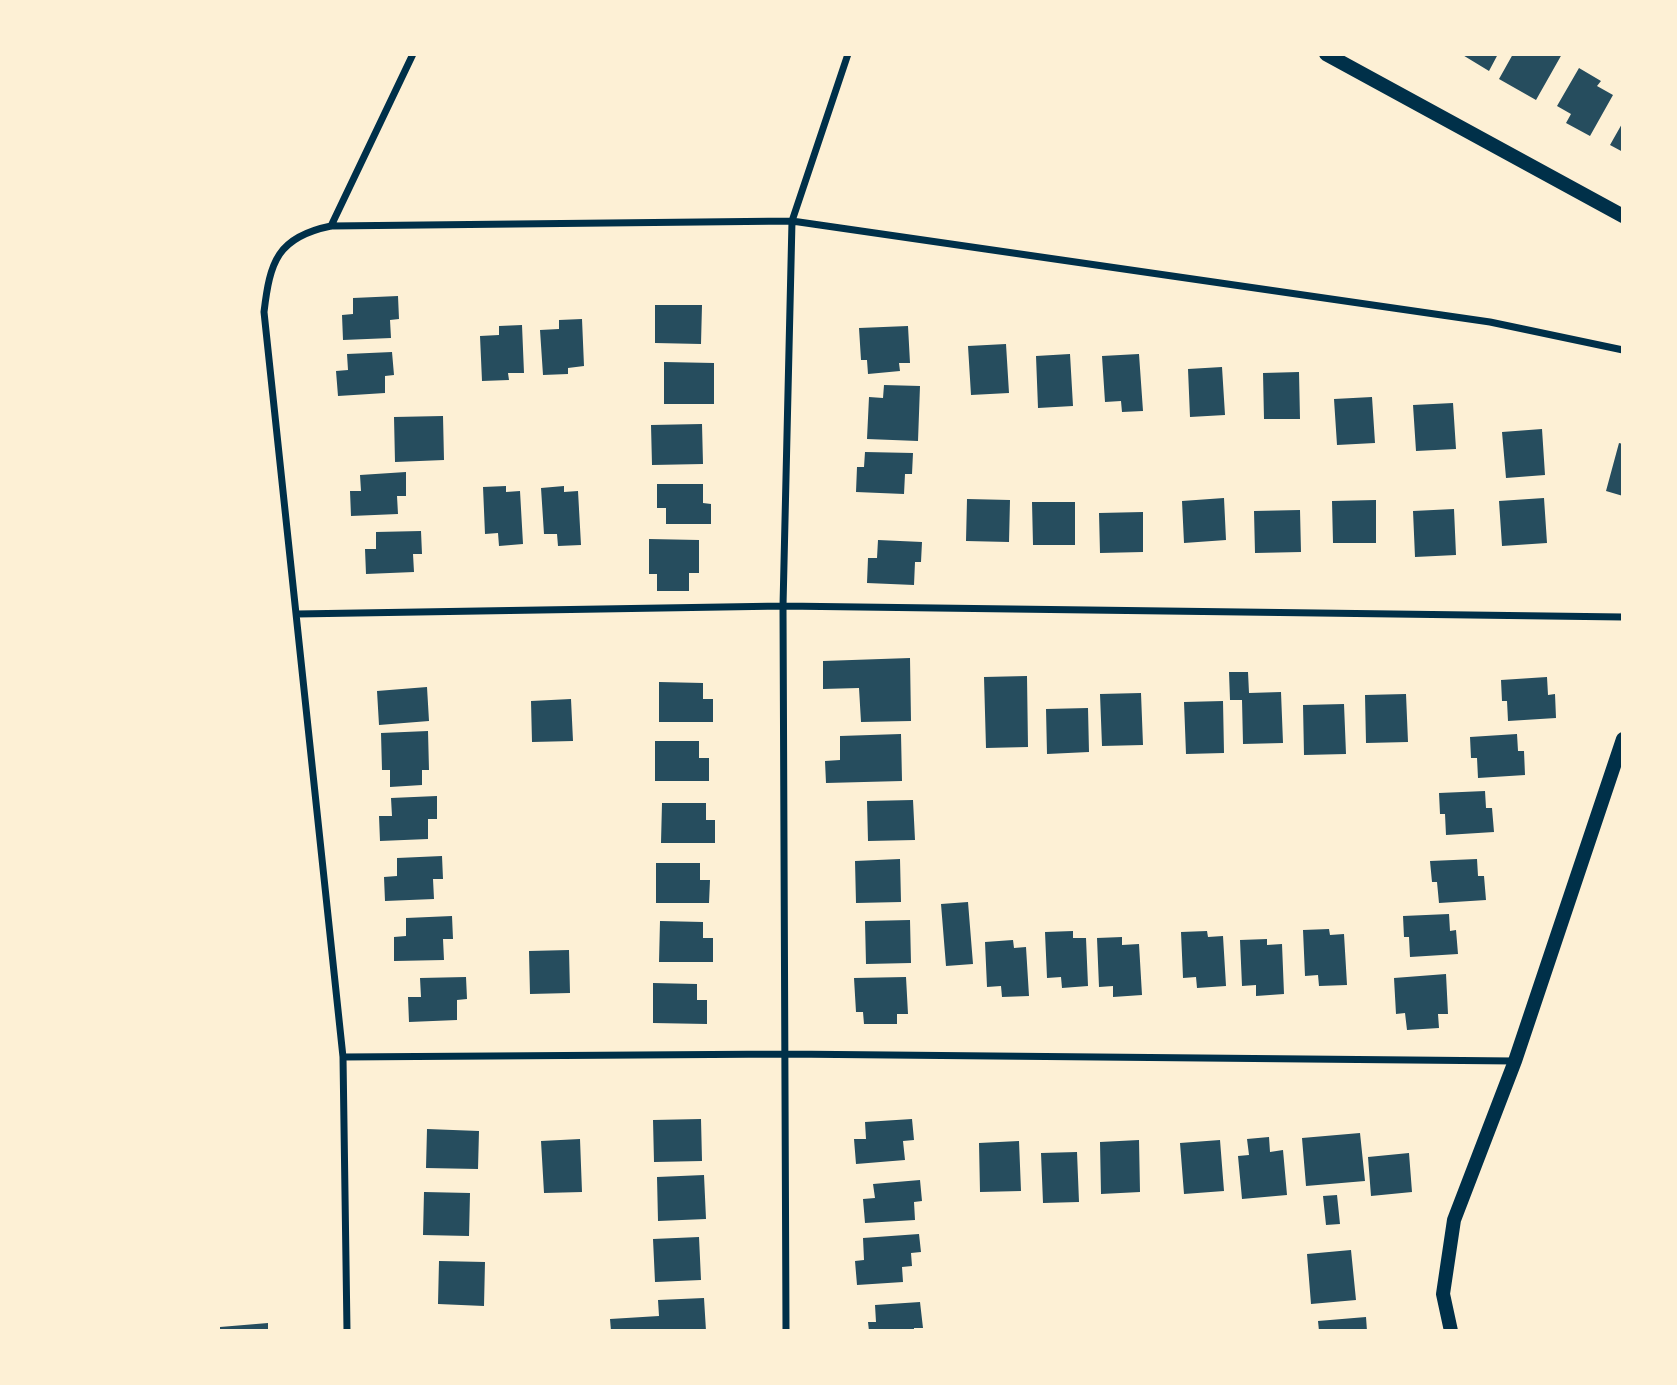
<!DOCTYPE html>
<html>
<head>
<meta charset="utf-8">
<style>
  body { margin:0 }
  #map { position:relative; width:1677px; height:1385px; overflow:hidden; background:#fdf0d5; font-family:Mulish,sans-serif }
  canvas { display:block }
  .frame { position:absolute; inset:0; border:56px solid #fdf0d5; pointer-events:none }
</style>
</head>
<body>
<div id="map">
<canvas width="1677" height="1385"></canvas>
<div class="frame"></div>
</div>
<script>
const c = document.querySelector('canvas').getContext('2d');
c.lineJoin = 'round';
function fillPath(path, color) {
  c.fillStyle = color;
  c.fill(path, 'evenodd');
}
function stroke(path, color, width, dash) {
  c.strokeStyle = color;
  c.lineWidth = width;
  c.lineCap = dash ? 'butt' : 'round';
  c.setLineDash(dash || []);
  c.stroke(path);
}
fillPath(new Path2D(`
  M1461,54h37l-9,17z
  M1513,54h49l-26,46 -37,-21z
  M1579,68l22,13 -4,5 16,9 -23,41 -24,-13 5,-9 -14,-8z
  M1623,122v30l-13,-7z
  M398,296l1,23 -9,1 1,18 -48,2 -1,-25 11,-1v-16z
  M655,305h47l-1,39 -46,-1z
  M582,319l2,47 -16,2v6l-25,1 -3,-45 19,-1v-9z
  M522,325l2,48h-16l1,7 -27,1 -2,-45 19,-1v-9z
  M908,326l2,37h-11l1,8 -32,3 -1,-14h-6l-2,-32z
  M1006,344l3,49 -38,2 -3,-49z
  M392,352l2,23 -9,1v17l-47,3 -2,-25 12,-1 -1,-16z
  M1070,354l3,52 -35,2 -2,-52z
  M1139,354l4,57 -21,1 -1,-11 -16,1 -3,-46z
  M664,362l50,1v41h-50z
  M1222,367l3,48 -35,2 -2,-48z
  M1299,372l1,47h-36l-1,-46z
  M884,385l36,1 -2,55 -51,-2 2,-42 14,1z
  M1372,397l3,46 -38,2 -3,-46z
  M1453,403l3,46 -40,2 -3,-46z
  M443,416l1,44 -49,2 -1,-45z
  M702,424l1,40 -51,1 -1,-40z
  M1542,429l3,46 -39,3 -4,-46z
  M1619,443l4,1v52l-17,-5z
  M865,452l48,1 -1,21h-7l-1,20 -48,-2 1,-25h7z
  M406,472v24h-9l1,18 -47,2 -1,-25h11l-1,-16z
  M657,484h46v19l8,1v20h-45v-16h-9z
  M506,486v6l14,-1 3,53 -24,2 -1,-13 -13,1 -2,-47z
  M564,486v6l14,-1 3,54 -23,1 -1,-12h-13l-3,-46z
  M1224,498l2,42 -42,3 -2,-42z
  M1544,498l3,45 -45,3 -3,-45z
  M967,499l43,1 -1,42 -43,-1z
  M1376,500v43h-43l-1,-42z
  M1032,502h43v43h-42z
  M1454,509l2,46 -41,2 -2,-46z
  M1300,510l1,42 -46,1 -1,-42z
  M1143,512v40l-43,1 -1,-40z
  M421,531l1,23h-9l1,18 -48,2 -1,-25h11v-17z
  M649,539l50,1v33h-10v18h-32v-17h-8z
  M878,540l44,2 -1,20h-6l-1,23 -47,-2 1,-25h9z
  M910,658l1,63 -50,1 -2,-34 -36,1v-28z
  M1229,672h19l1,21 32,-1 2,51 -40,1 -1,-44h-12z
  M1027,676l1,71 -42,1 -2,-71z
  M1547,677l1,18 7,-1 1,24 -48,3 -1,-20h-5l-1,-21z
  M659,682l44,1v16h10v23h-54z
  M427,687l2,34 -50,4 -2,-34z
  M1141,693l2,52 -41,1 -2,-52z
  M1406,694l2,48 -42,1 -1,-48z
  M571,699l2,42 -41,1 -1,-41z
  M1223,701l1,52 -38,1 -2,-52z
  M1344,704l2,50 -42,1 -1,-50z
  M1088,708l1,44 -42,2 -1,-45z
  M428,731l1,39h-7v15l-32,2v-17h-8l-1,-37z
  M901,734l1,47 -76,2 -1,-22 15,-1v-24z
  M1517,734l1,17h6l1,24 -47,3 -1,-20h-6l-1,-21z
  M655,741h44v17h10v23h-54z
  M1485,791l1,17h6l2,24 -48,3 -1,-21h-5l-1,-21z
  M437,796v23h-9v20l-48,2 -1,-25h13l-1,-18z
  M913,800l2,40 -47,1 -1,-40z
  M662,803h44v17h9v23h-54z
  M442,856l1,23h-10l1,20 -49,2 -1,-24 13,-1v-18z
  M900,859l1,43 -45,1 -1,-42z
  M1477,859l1,17h6l2,24 -47,3 -2,-21h-5l-2,-21z
  M656,863h44v17h10l-1,23h-53z
  M968,902l5,62 -27,2 -5,-62z
  M1449,914l1,17 6,-1 2,24 -48,3 -1,-20h-5l-1,-21z
  M452,916l1,23h-10l1,21 -50,1v-24l12,-1v-18z
  M910,920l1,43 -45,1 -1,-43z
  M660,921l43,1v16h10v24h-54z
  M1329,929l1,6 14,-1 3,51 -28,1 -1,-11 -13,1 -2,-46z
  M1073,931v7h13l2,48 -26,2 -1,-11 -14,1 -2,-46z
  M1207,931l1,6 15,-1 3,50 -29,2 -1,-11 -13,1 -2,-46z
  M1122,937v8l17,-1 3,51 -29,2v-11l-14,1 -2,-49z
  M1267,939v6l15,-1 2,50 -28,2v-11l-14,1 -2,-46z
  M1013,940l1,8 12,-1 3,49 -27,1 -1,-11 -14,1 -2,-45z
  M569,950l1,43 -40,1 -1,-43z
  M1446,974l2,40h-10l1,14 -32,2 -2,-17 -9,1 -2,-36z
  M466,977l1,22 -10,1v20l-48,2 -1,-25h13l-1,-19z
  M906,977l2,37h-11v10h-33l-1,-12h-7l-2,-34z
  M653,983l44,1v16h10v24l-54,-1z
  M701,1119l1,42 -48,1 -1,-42z
  M912,1119l2,21 -11,1 2,19 -49,4 -2,-25h12l-1,-17z
  M427,1129l52,2 -1,38 -52,-1z
  M1360,1133l5,48 -59,5 -4,-48z
  M1269,1137l1,15 13,-2 4,45 -45,4 -4,-43 11,-1 -2,-16z
  M580,1139l2,53 -38,1 -3,-52z
  M1139,1140l1,52 -39,2 -1,-52z
  M1220,1140l4,51 -40,3 -4,-51z
  M1019,1141l2,50 -41,1 -1,-49z
  M1077,1152l2,50 -36,1 -2,-50z
  M1409,1153l3,39 -41,4 -3,-39z
  M704,1175l2,44 -48,2 -1,-44z
  M920,1180l2,21 -8,1 1,18 -50,3 -2,-24 12,-1 -2,-14z
  M424,1192l46,1 -1,43 -46,-1z
  M1337,1195l3,29 -14,1 -3,-29z
  M919,1234l2,18 -10,1 1,13 -10,1 1,15 -46,3 -2,-24 9,-1 -1,-22z
  M699,1237l2,43 -46,2 -2,-43z
  M1351,1250l5,50 -45,4 -4,-50z
  M439,1261l46,1 -1,44 -46,-2z
  M704,1298l2,33h-95l-1,-12 49,-3 -1,-16z
  M920,1302l3,26h-9v3h-45l-1,-9h8l-1,-17z
  M1366,1317l1,14h-48l-1,-10z
  M268,1323v8h-48v-4z`), '#264d5e');
stroke(new Path2D(`
  M331,226l82,-172
  M297,614l486,-8 840,11
  M343,1057l442,-3 729,7
  M347,1331l-4,-274 -79,-745c6,-50 13,-75 67,-86l461,-5 698,101 133,28
  M786,1331l-3,-725 9,-385 56,-167`), '#003049', 7);
stroke(new Path2D(`
  M1326,54l297,162
  M1451,1331l-8,-37 11,-74 61,-159 108,-322`), '#003049', 14);
</script>
</body>
</html>
